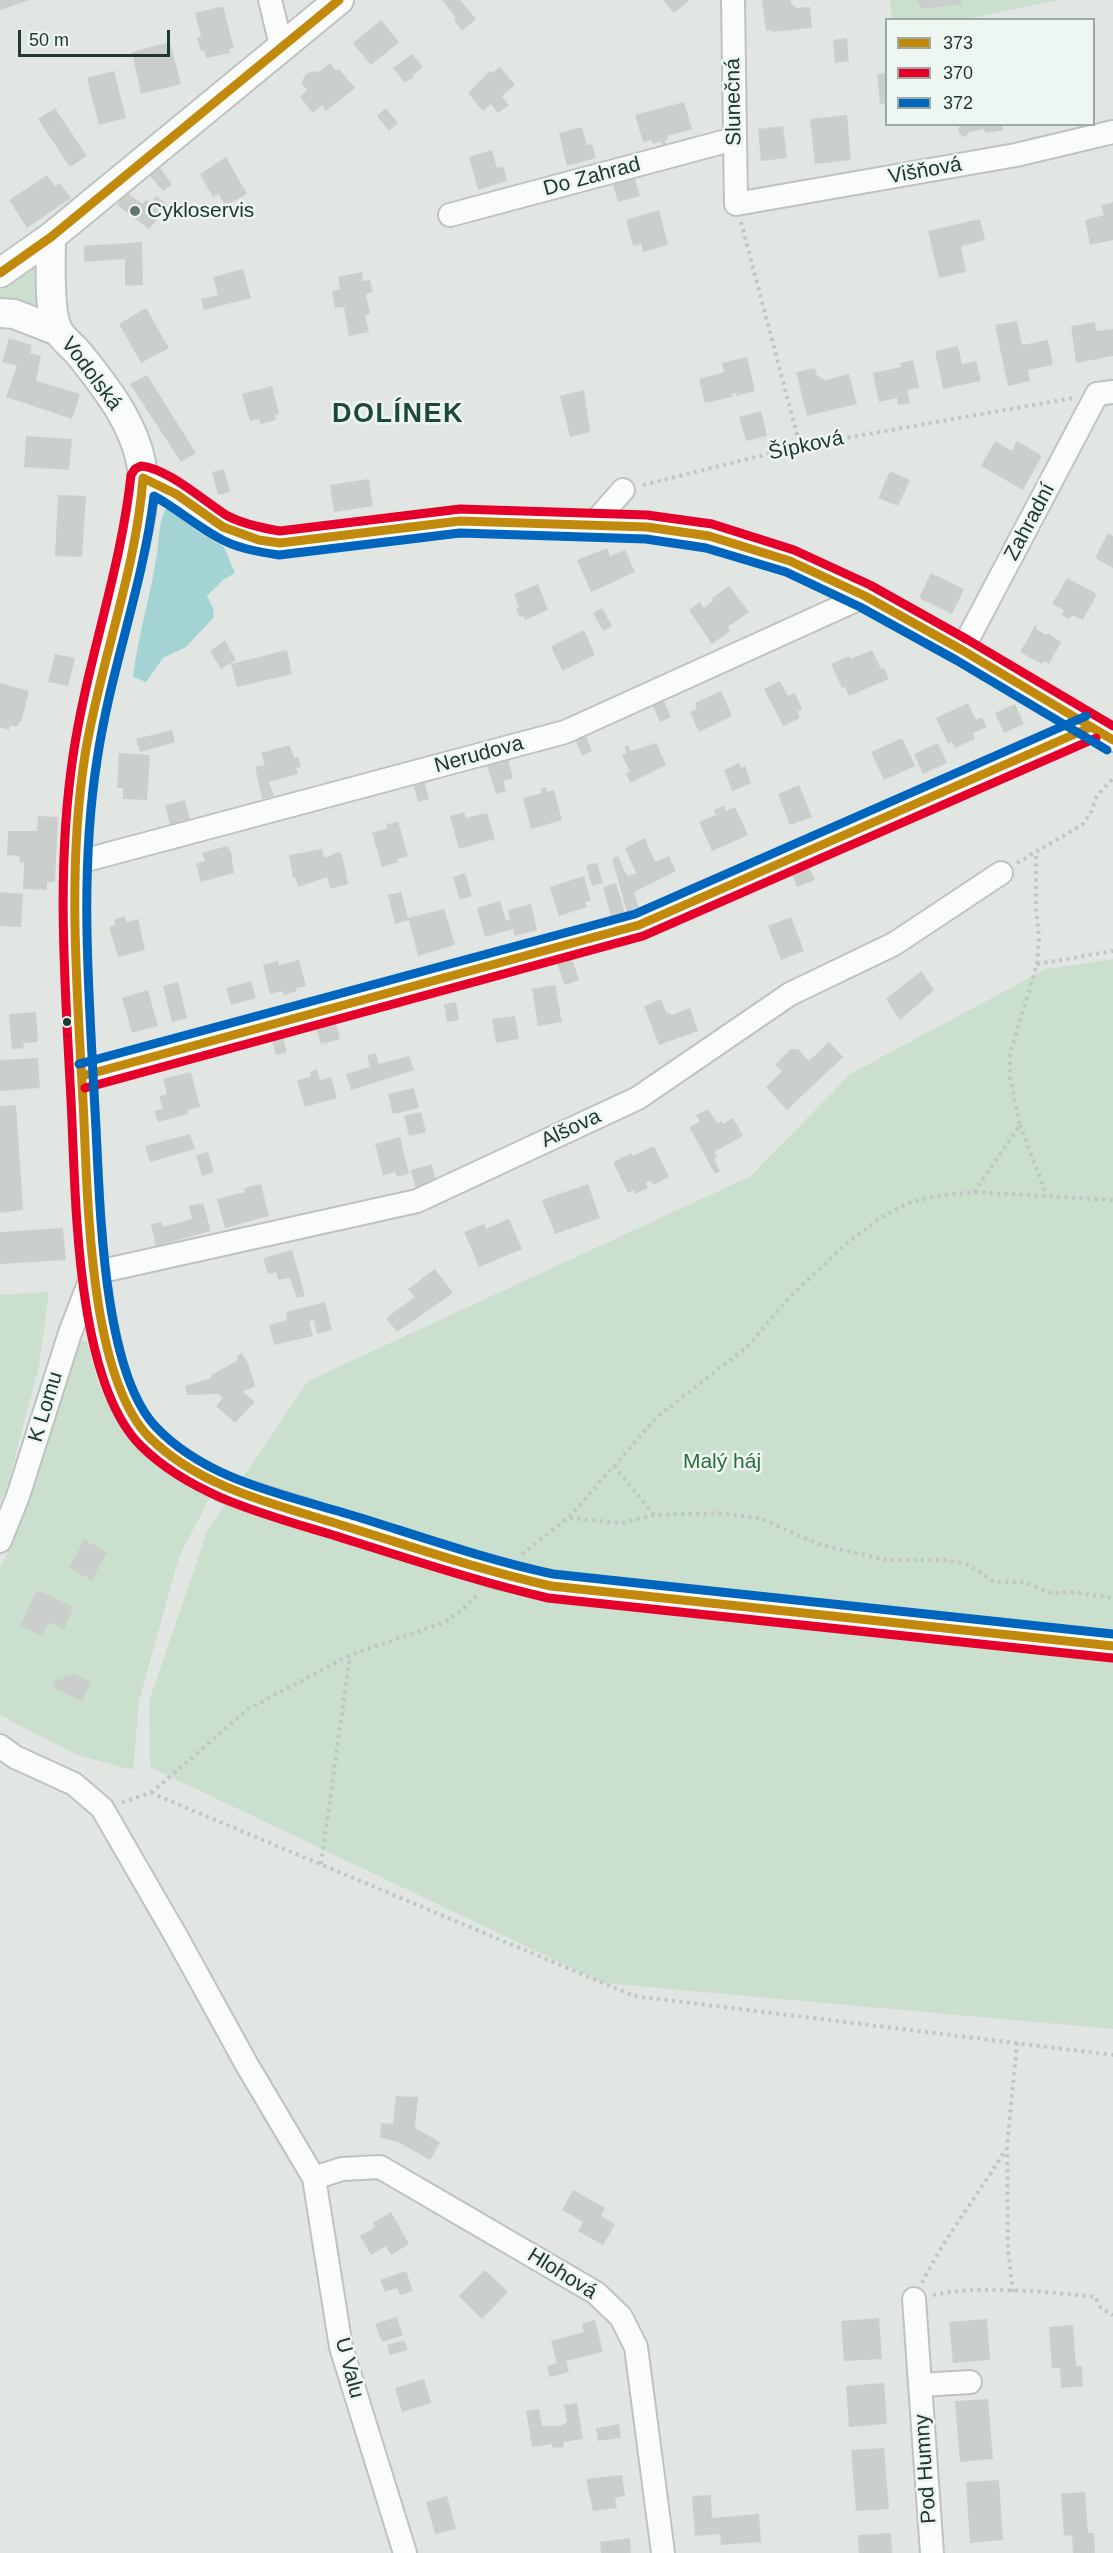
<!DOCTYPE html>
<html>
<head>
<meta charset="utf-8">
<style>
  body { margin:0 }
  #map { position:relative; width:1113px; height:2553px; overflow:hidden; background:#e1e6e3; font-family:Helvetica,sans-serif }
  canvas { display:block }
  .legend { position:absolute; left:885px; top:18px; width:210px; height:108px; box-sizing:border-box; background:#eef6f1; border:2px solid #9caaa3; margin:0; padding:8px 10px; list-style:none; font-size:18px; color:#21382e }
  .legend li { display:flex; align-items:center; gap:12px; height:30px }
  .legend b { width:30px; border:2px solid #9caaa3 }
  .scale { position:absolute; left:18px; top:30px; width:152px; height:27px; box-sizing:border-box; border:3px solid #21382e; border-top:0; padding-left:8px; font-size:18px; line-height:21px; white-space:nowrap; color:#21382e; -webkit-text-stroke:4px #eef6f1; paint-order:stroke }
</style>
</head>
<body>
<div id="map">
<canvas width="1113" height="2553"></canvas>
<ul class="legend">
<li><b style="height:8px;background:#c28a0c"></b>373</li>
<li><b style="height:8px;background:#e4002b"></b>370</li>
<li><b style="height:8px;background:#0065bd"></b>372</li>
</ul>
<div class="scale">50 m</div>
</div>
<script>
const c = document.querySelector('canvas').getContext('2d');
c.lineJoin = 'round';
function fillPath(path, color) {
  c.fillStyle = color;
  c.fill(path, 'evenodd');
}
function stroke(path, color, width, dash) {
  c.strokeStyle = color;
  c.lineWidth = width;
  c.lineCap = dash ? 'butt' : 'round';
  c.setLineDash(dash || []);
  c.stroke(path);
}
function write(font, color, halo, rows, align = 'center') {
  c.font = font + ' Helvetica,sans-serif';
  c.lineWidth = 5;
  c.setLineDash([]);
  c.textBaseline = 'middle';
  c.strokeStyle = halo;
  c.fillStyle = color;
  for (const [text, x, y, turn = 0] of rows) {
    c.save();
    c.translate(x, y);
    c.rotate((+turn || 0) * Math.PI / 180);
    c.textAlign = isNaN(turn) ? turn : align;
    if (halo) c.strokeText(text, 0, 0);
    c.fillText(text, 0, 0);
    c.restore();
  }
}
fillPath(new Path2D(`
  M890,0h168l-96,20 -70,-1z
  M35,266l3,40 -38,-8v-8z
  M1113,959v1070l-510,-46 -453,-216 -1,-66 59,-172 100,-148 443,-205 99,-102 196,-105z
  M49,1292l-10,74 -32,122 -7,14v-207z
  M75,1341h12c5,18 9,40 18,57 28,52 55,73 105,99l-31,60 -40,144 -6,69 -56,-15 -77,-40v-149l6,-9 37,-101z`), '#cadfce');
fillPath(new Path2D(`
  M166,508l32,24 26,15 11,26 -12,7 -16,16 6,12 1,9 -28,30 -23,11 -17,24 -13,-5c5,-42 18,-82 24,-124 3,-17 1,-30 9,-45z`), '#a3d4d3');
fillPath(new Path2D(`
  M0,0h29l-29,10z
  M442,0h18l16,19 -14,12 -8,-12 2,-1z
  M663,0h27l-16,13z
  M762,0h29v4l6,4 13,-1 2,21 -41,4v-2l-5,1z
  M917,0h44l1,4 -41,5z
  M223,6l11,42 -5,1 1,4 -24,5 -2,-8 -3,1 -4,-13 4,-1 -6,-24z
  M381,20l18,22 -28,23 -18,-22z
  M847,38l2,23 -14,2 -2,-23z
  M170,42l11,42 -40,10 -9,-42z
  M412,54l11,13 -11,9 2,2 -10,4 -11,-14z
  M330,63l6,8 3,-2 16,19 -29,23 -4,-6 -9,8 -13,-16 7,-7 -5,-6 1,-5 4,-6 10,-2 1,2z
  M500,67l15,18 -13,11 7,9 -11,8 -7,-9 -8,7 -15,-18 22,-22 2,2z
  M114,71l12,47 -27,7 -12,-47z
  M886,73v30l-6,1 -3,-30z
  M684,102l8,27 -25,7 1,4h-3l2,8 -4,1 -2,-8 -8,3 -1,-4 -9,2 -8,-27z
  M55,108l32,48 -17,11 -32,-48z
  M386,108l12,15 -9,8 -12,-15z
  M847,115l4,45 -36,4 -5,-45z
  M960,124h42l1,6 -18,3 -1,-4 -15,3 -3,4 -4,1 -4,-6z
  M783,126l4,32 -26,3 -3,-32z
  M582,127l5,18 5,-1 4,14 -29,8 -8,-33z
  M492,150l5,18 6,-2 4,15 -29,9 -9,-33z
  M226,157l21,37 -22,12 -6,-12 -6,3 -13,-23z
  M160,168l12,16 -9,7 -13,-15z
  M633,173l7,23 -22,6 -7,-24z
  M47,175l8,11 5,-3 11,15 -44,30 -18,-28z
  M126,192l17,12 3,-5 5,4 5,-7 15,11 -7,8 -2,-1 -13,15 -32,-24z
  M1113,202v38l-23,5 -5,-25 19,-5 -3,-10z
  M659,210l9,35 -25,7 -2,-8 -8,2 -7,-26z
  M980,219l5,21 -24,6 5,26 -27,6 -11,-47z
  M142,242l1,43 -18,1v-27l-41,3v-16z
  M243,269l8,29 -47,12 -3,-11 17,-4 -5,-18z
  M362,272l1,9 7,-1 3,12 -7,2 4,20 -5,1 4,17 -20,4 -5,-29 -9,1 -3,-17 8,-2 -2,-12z
  M146,308l23,40 -28,15 -22,-39z
  M1017,321l5,24 26,-5 5,25 -25,5 2,11 -22,5 -13,-61z
  M1095,322l1,9 17,-2v27l-37,7 -5,-37z
  M9,338l23,7 -2,8 11,3 -5,25 44,13 -8,25 -66,-22 11,-31 -15,-4z
  M958,346l4,18 14,-3 5,20 -38,8 -8,-38z
  M747,357l8,34 -19,5v-3l-5,1 1,3 -27,6 -6,-24 25,-7 -2,-9z
  M913,360l6,28 -12,2 3,13 -12,2 -1,-7 -18,4 -6,-29 28,-6 -1,-4z
  M815,368l2,8 8,4 24,-6 8,30 -50,12 -11,-44z
  M147,375l49,78 -15,9 -51,-78z
  M272,386l7,27 -4,2 1,5 -15,4 -2,-5 -9,2 -8,-27z
  M584,390l6,42 -20,5 -10,-41z
  M761,411l6,25 -21,5 -7,-24z
  M26,436l46,3 -3,31 -45,-3z
  M995,441l17,10 5,-10 25,15 -19,34 -42,-24z
  M224,469l6,23 -12,3 -6,-23z
  M890,471l20,9 -12,26 -20,-8z
  M369,479l4,27 -39,6 -4,-27z
  M58,495l28,1 -4,61 -27,-1z
  M1108,533l5,3v32l-18,-10z
  M607,548l3,8 15,-6 10,22 -44,20 -14,-32z
  M931,573l33,16 -12,25 -33,-16z
  M1067,578l30,16 -14,26 -11,-5 -3,4 -8,-4 3,-5 -12,-6z
  M538,584l10,26 -23,10 -2,-4 -3,1 -4,-8 3,-1 -5,-14z
  M729,586l20,26 -21,15 2,4 -18,13 -23,-34 11,-8 4,6 9,-7 -1,-3z
  M602,608l10,18 -9,5 -10,-18z
  M1035,626l2,1 -1,2 10,6 2,-2 13,9 -12,22 -5,-3 -2,3 -22,-12z
  M584,630l11,25 -33,16 -11,-25z
  M225,640l11,20 -15,9 -11,-18z
  M287,650l5,24 -55,13 -6,-23z
  M872,650l9,19 3,-1 5,11 -40,17 -4,-9 -3,1 -11,-24 18,-8 2,3z
  M55,654l20,4 -7,28 -20,-4z
  M780,681l8,15 7,-3 7,16 -5,3 3,6 -17,8 -19,-37z
  M0,683l29,8 -8,31h-2l-2,5 -7,-2 -1,5 -9,-3z
  M721,691l11,25 -33,16 -9,-20 7,-3 -2,-6z
  M663,699l8,18 -11,5 -8,-18z
  M968,703l8,17 6,-3 5,10 -14,6 2,6 -20,9 -3,-6 -4,2 -12,-26z
  M1015,704l9,20 -20,9 -9,-20z
  M172,730l3,12 -35,10 -4,-13z
  M585,734l7,17 -10,5 -7,-17z
  M902,738l13,28 -31,14 -13,-28z
  M656,743l10,22 -36,18 -4,-10 4,-1 -8,-17 5,-2 -3,-6 4,-2 3,6z
  M938,743l9,20 -24,11 -9,-20z
  M290,745l4,13 4,-1 3,10 -5,1 2,6 -29,8 5,14 -12,3 -7,-32 10,-2 -4,-12z
  M119,753l31,2 -3,45 -24,-1v-11h-6z
  M508,758l5,20 -10,3 3,10 -10,3 -10,-31z
  M739,763l2,5 4,-2 6,17 -19,8 -8,-21z
  M424,780l5,19 -11,3 -5,-18z
  M799,785l13,32 -22,8 -12,-31z
  M546,787l1,5 7,-2 8,30 -31,9 -8,-31 19,-5 -1,-4z
  M185,800l5,19 -20,6 -5,-20z
  M724,806l2,5 9,-4 13,28 -36,16 -13,-29 17,-7 -2,-5z
  M464,812l2,6 21,-5 8,26 -36,10 -9,-33z
  M38,816l20,1 -3,65h-8v8l-24,-1 1,-26 -5,-1 1,-6 -13,-1 1,-24h29z
  M398,821l10,35 -11,3 1,3 -16,5 -10,-35 15,-3 -1,-4z
  M645,838l10,24 14,-6 7,15 -42,21 5,15 -12,5 -15,-53 6,-3 9,20 9,-3 -11,-25z
  M227,846l4,6 3,21 -33,9 -5,-18 9,-3 -3,-8z
  M322,849l2,9 14,-6 4,2 6,30 -18,5 -3,-12 -29,10 -3,-10 -2,1 -4,-23z
  M597,863l6,20 -11,3 -6,-21z
  M809,868l6,12 -18,7 -5,-12z
  M465,873l7,23 -12,4 -7,-23z
  M584,876l7,25 -6,1 2,5 -28,9 -9,-29z
  M616,883l9,30 -14,4 -8,-30z
  M0,892l23,2 -2,33 -21,-1z
  M401,892l7,26 36,-9 11,36 -37,11 -9,-36 -14,4 -7,-29z
  M500,901l6,20 4,-1 -2,-10 23,-6 6,26 -22,6 -2,-7 -28,8 -8,-29z
  M125,916l2,6 11,-3 7,31 -27,7 -9,-30 6,-2 -1,-5z
  M791,917l13,34 -23,9 -13,-34z
  M571,956l8,24 -14,5 -9,-23z
  M299,960l7,26 -10,2 1,3 -13,4 -2,-4 -12,3 -7,-29 15,-4 1,4z
  M921,971l13,19 -34,30 -14,-21z
  M251,981l5,17 -25,7 -5,-17z
  M178,982l9,36 -15,4 -9,-36z
  M555,985l7,37 -24,4 -6,-37z
  M148,990l10,36 -26,7 -10,-35z
  M661,999l5,13 6,3 18,-7 8,23 -39,14 -15,-39z
  M456,1002l3,18 -12,2 -3,-18z
  M36,1012l2,30 -15,1 1,5 -12,1 -3,-35z
  M515,1016l4,23 -23,4 -4,-24z
  M335,1019l5,20 -19,5 -6,-19z
  M282,1034l5,18 -11,3 -5,-18z
  M829,1042l14,15 -56,53 -21,-23 16,-16 -7,-6 15,-16h8l11,12z
  M376,1053l3,11 30,-8 5,14 -63,20 -5,-16 24,-7 -3,-12z
  M38,1058l2,30 -40,3v-31z
  M317,1069l3,11 11,-3 6,21 -32,9 -8,-26 14,-5 -1,-4z
  M191,1072l9,35 -13,3 1,4 -30,8 -4,-11 9,-2 -4,-13 8,-2 -4,-15z
  M414,1088l5,20 -26,6 -5,-20z
  M16,1105l7,105 -23,3v-107z
  M708,1109l9,14 4,-2 2,3 10,-6 10,18 -29,16 3,5 -3,2 6,12 -5,3 -26,-47 11,-5 -4,-7z
  M421,1112l5,20 -17,4 -5,-20z
  M190,1134l5,15 -45,13 -5,-16z
  M400,1137l9,37 -12,3 -2,-5 -12,3 -8,-31z
  M654,1146l15,31 -16,8 -3,-5 -4,3 2,5 -13,6 -1,-4 -6,3 -15,-31 18,-9 2,3z
  M208,1152l6,20 -12,4 -6,-21z
  M432,1164l5,21 -21,5 -5,-20z
  M261,1184l8,32 -44,12 -8,-29 28,-7 -1,-4z
  M588,1184l12,34 -45,16 -13,-34z
  M203,1203l8,28 -55,15 -5,-22 10,-2 2,5 29,-8 -3,-13z
  M509,1219l13,30 -43,18 -15,-35 20,-8 2,5z
  M63,1228l3,32 -66,4v-32z
  M292,1250l13,46 -8,2 -7,-20 -12,2 -2,-8 -8,2 -5,-16z
  M435,1269l18,24 -56,39 -11,-14 29,-21 -7,-8z
  M325,1302l7,28 -15,4 -3,-14 -5,1 4,15 -39,9 -5,-20 18,-5 -1,-8z
  M242,1353l6,10 7,23 -12,6 12,10 -20,21 -19,-17 7,-8 -5,-4 -31,1 -2,-9 26,-8 -1,-2 28,-16 -1,-4z
  M84,1540l23,12 -15,28 -23,-12z
  M37,1590l37,17 -10,22 -15,-7 -7,14 -22,-10z
  M73,1673l18,9 -9,19 -29,-14 4,-9 5,3 4,-7 5,3z
  M396,2096l22,1 -3,31 25,14 -10,18 -32,-18 -18,-5 1,-14 12,1z
  M573,2190l32,18 -4,8 14,8 -12,21 -25,-14 5,-9 -21,-12z
  M391,2212l18,32 -18,11 -5,-9 -15,9 -11,-19 15,-9 -2,-4z
  M485,2270l23,22 -26,27 -23,-23z
  M406,2271l7,20 -13,4 -3,-7 -12,4 -5,-12z
  M397,2317l6,18 -21,7 -7,-18z
  M879,2318l3,41 -38,2 -3,-40z
  M987,2319l3,41 -37,3 -4,-41z
  M595,2320l8,32 -37,9 3,11 -19,5 -3,-11 10,-3 -6,-22 33,-9 -2,-8z
  M1073,2325l3,41h6l1,20 -22,2 -1,-20h-8l-3,-41z
  M404,2340l4,10 -18,5 -3,-10z
  M424,2379l7,24 -29,9 -7,-24z
  M884,2383l3,41 -38,3 -3,-41z
  M988,2399l5,60 -33,3 -5,-61z
  M577,2403l6,36 -20,3 1,5 -12,1v-4l-20,3 -6,-36 13,-2 3,17h18l7,-4 -3,-17z
  M619,2424l2,14 -23,3 -2,-13z
  M884,2448l5,61 -33,2 -5,-61z
  M622,2475l3,21 -10,2 2,10 -24,3 -7,-32z
  M999,2480l4,60 -33,3 -4,-61z
  M1085,2492l3,41h6l1,20h-22l-1,-18 -8,1 -3,-42z
  M711,2495l1,23 47,-4 2,28 -40,3 -1,-11 -25,2 -3,-40z
  M447,2496l9,33 -21,5 -9,-32z
  M891,2533l1,20h-33l-1,-18z
  M630,2538l1,15h-30l-1,-11z`), '#cacfcc');
const minor = new Path2D(`
  M270,0l12,49
  M733,0l3,204 280,-49 97,-23
  M450,215l284,-76
  M143,478l33,16 47,33 36,13 21,3 143,-19 37,-3 187,6 62,9 81,25 75,35 97,54 151,90
  M592,525l31,-35
  M962,650l135,-256 16,-2
  M75,863l490,-131 300,-136
  M82,1076l557,-151 452,-198
  M0,1541l18,-45 52,-163 23,-60 324,-72 221,-103 152,-104 104,-50 107,-71
  M0,1746l15,11 59,27 28,24 74,128 71,129 67,113 27,169 64,206
  M314,2178l28,-9 38,-2 216,126 25,24 15,30 27,206
  M914,2299l18,254
  M920,2385l50,-3`);
const tertiary = new Path2D(`
  M51,237c0,23 -3,74 7,93 4,9 16,17 22,25 29,36 60,76 63,123 2,35 -11,72 -19,106 -14,56 -28,113 -38,170 -21,116 -8,245 -2,362 4,74 5,148 21,220 6,26 12,53 25,76 21,36 59,56 93,75l274,87 54,12 562,60
  M0,273l51,-36 288,-237
  M0,313l14,1 44,17`);
stroke(minor, '#bec3c0', 26);
stroke(tertiary, '#bec3c0', 32);
stroke(new Path2D(`
  M741,222l59,224
  M643,485l157,-39 273,-48
  M1017,863l66,-39 8,-12 6,-16 16,-18
  M1037,964l76,-13
  M1020,1125l27,71
  M974,1192l46,-67 -10,-47v-24l27,-90 2,-26 -3,-31v-55
  M614,1466l40,49
  M570,1518l51,5 33,-8 63,-2 43,5 58,26 68,16h61l22,5 25,17 32,1 25,10 20,-1 42,6
  M522,1554l47,-37 88,-100 91,-71 38,-45 56,-54 38,-29 28,-15 28,-7 38,-4 139,8
  M151,1793l97,-84 102,-54 93,-32 18,-12 18,-18
  M122,1802l29,-9 483,203 479,59
  M321,1864l29,-208
  M922,2283c23,-47 57,-89 84,-134
  M1013,2292l-5,-44 -1,-101 10,-104
  M933,2295c41,-10 120,-3 162,2l6,11 12,7`), '#bfc6c3', 4, [3, 4.5]);
stroke(minor, '#fafbfb', 22);
stroke(tertiary, '#fafbfb', 28);
stroke(new Path2D(`
  M0,273l51,-36 288,-237
  M1113,740l-151,-90 -97,-54 -75,-35 -81,-25 -62,-9 -187,-6 -180,22 -21,-3 -36,-13 -47,-33 -33,-16c-7,94 -43,184 -58,277 -18,115 -8,232 -2,347 5,87 4,271 66,335 54,54 135,69 205,92 65,20 130,42 197,57l562,60
  M82,1076l557,-151 452,-198`), '#c28a0c', 9);
stroke(new Path2D(`
  M85,1088l558,-152 453,-198
  M1112,1658l-564,-60c-65,-15 -129,-36 -193,-56 -73,-24 -157,-40 -214,-96 -67,-67 -65,-254 -70,-346 -6,-115 -15,-230 2,-344 14,-95 48,-186 58,-281l4,-6 6,-3c26,2 63,35 85,49 16,9 36,13 54,16l180,-22 187,6 65,9 82,26 76,35 98,55 145,86`), '#e4002b', 9);
stroke(new Path2D(`
  M1107,750l-151,-90 -96,-53 -74,-35 -80,-24 -60,-9 -186,-6 -181,22c-20,-3 -44,-7 -62,-18 -22,-12 -41,-29 -63,-41 -11,90 -44,175 -57,264 -18,116 -8,234 -2,351 5,80 5,255 60,315 52,56 136,70 206,92 64,20 127,42 192,56l560,60
  M79,1064l556,-150 451,-198`), '#0065bd', 9);
for (const [x, y, r, color] of [
  [135,211,6,"#64756d"],
  [67,1022,5,"#21382e"]
]) {
  const dot = new Path2D();
  dot.arc(x, y, r, 0, 2 * Math.PI);
  c.fillStyle = color;
  c.fill(dot);
  stroke(dot, '#eef6f1', 2);
}
write('21px', '#21382e', '#eef6f1', [
  ["Slunečná",734,102,-91],
  ["Višňová",925,171,-10],
  ["Do Zahrad",592,177,-15],
  ["Vodolská",91,374,53],
  ["Šípková",806,446,-12],
  ["Zahradní",1030,522,-62],
  ["Nerudova",479,755,-15],
  ["Alšova",571,1129,-25],
  ["K Lomu",46,1407,-73],
  ["Hlohová",562,2274,32],
  ["U Valu",349,2368,75],
  ["Pod Humny",926,2469,-94]
]);
write('21px', '#21382e', '#eef6f1', [
  ["Cykloservis",147,211]
], 'left');
write('21px', '#2d6c3c', '#eef6f1', [
  ["Malý háj",722,1462]
]);
c.letterSpacing = '1.5px';
write('bold 27px', '#1e4837', '#eef6f1', [
  ["DOLÍNEK",398,415]
]);
c.letterSpacing = '0px';
</script>
</body>
</html>
